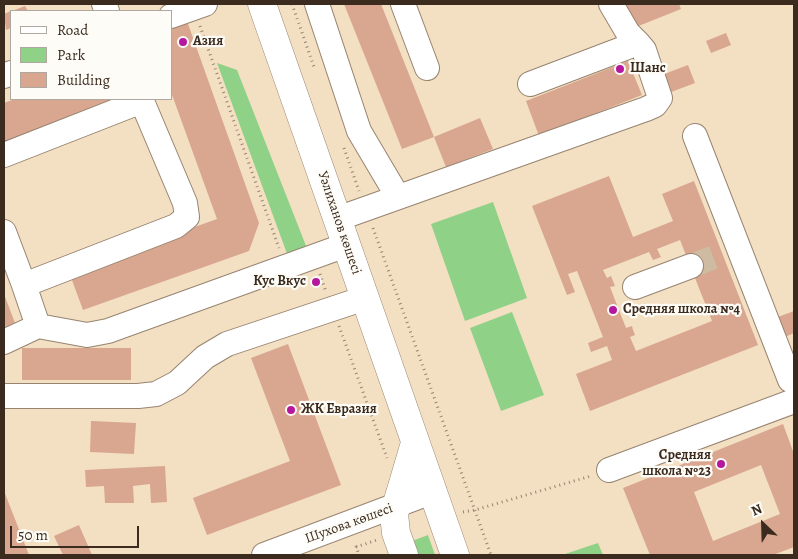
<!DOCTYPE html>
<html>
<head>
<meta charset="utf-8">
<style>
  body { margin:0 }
  #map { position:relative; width:798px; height:559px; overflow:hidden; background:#f3dfc2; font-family:Alegreya,serif }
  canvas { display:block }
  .frame { position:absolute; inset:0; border:5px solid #3b2a1e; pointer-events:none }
  .legend { position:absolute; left:10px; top:10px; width:162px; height:90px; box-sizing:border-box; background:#fdfcf7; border:1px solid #afa8a0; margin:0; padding:6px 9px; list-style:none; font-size:15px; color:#3b2a1e }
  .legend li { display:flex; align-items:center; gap:10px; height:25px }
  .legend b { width:25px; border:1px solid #afa8a0 }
  .north { position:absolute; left:738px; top:499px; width:50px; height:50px; -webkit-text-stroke:4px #fdfcf7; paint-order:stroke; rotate:336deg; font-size:14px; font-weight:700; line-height:20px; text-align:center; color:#3b2a1e }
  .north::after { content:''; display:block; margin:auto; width:18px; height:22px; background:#3b2a1e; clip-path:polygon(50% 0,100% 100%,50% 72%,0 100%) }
  .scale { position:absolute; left:10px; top:526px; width:129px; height:22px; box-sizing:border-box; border:2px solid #3b2a1e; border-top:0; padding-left:6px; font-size:15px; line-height:18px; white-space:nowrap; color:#3b2a1e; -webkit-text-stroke:4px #fdfcf7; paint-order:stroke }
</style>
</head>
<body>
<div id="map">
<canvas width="798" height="559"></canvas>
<div class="frame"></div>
<ul class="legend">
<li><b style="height:6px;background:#fff"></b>Road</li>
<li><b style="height:14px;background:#90d188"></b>Park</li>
<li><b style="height:14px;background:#d9a690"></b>Building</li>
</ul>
<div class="north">N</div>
<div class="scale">50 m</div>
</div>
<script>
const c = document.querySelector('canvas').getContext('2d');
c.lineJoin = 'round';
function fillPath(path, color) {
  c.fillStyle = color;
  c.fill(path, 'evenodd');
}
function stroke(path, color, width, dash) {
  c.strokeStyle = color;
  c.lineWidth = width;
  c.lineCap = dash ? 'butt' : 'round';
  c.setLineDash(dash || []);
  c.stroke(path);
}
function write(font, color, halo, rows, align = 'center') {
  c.font = font + ' Alegreya,serif';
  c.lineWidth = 4.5;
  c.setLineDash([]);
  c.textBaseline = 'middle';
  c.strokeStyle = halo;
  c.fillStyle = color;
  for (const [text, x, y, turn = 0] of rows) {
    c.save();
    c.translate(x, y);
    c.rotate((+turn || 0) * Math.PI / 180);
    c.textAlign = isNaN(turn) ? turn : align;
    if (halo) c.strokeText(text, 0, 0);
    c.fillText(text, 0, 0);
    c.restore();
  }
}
fillPath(new Path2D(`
  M217,63l20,7 71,181 -19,8z
  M493,202l34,96 -62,23 -34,-97z
  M512,312l32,83 -43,16 -31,-83z
  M428,535l7,20h-18l-5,-14z
  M598,543l5,12h-41z`), '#90d188');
fillPath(new Path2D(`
  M344,4h37l53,133 -32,12z
  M626,4h53l2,5 -45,18z
  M25,6l3,5h-16z
  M11,11v17l-5,2 -2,-16z
  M187,21l72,202 -10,28 -166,59 -14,-38 148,-53 -46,-127v-65z
  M726,33l5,12 -20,8 -5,-12z
  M628,61l14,34 -103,41 -13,-35z
  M688,65l7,18 -29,11 -7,-18z
  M15,99h101l-112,43v-39z
  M480,118l13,31 -47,18 -12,-30z
  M609,176l24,61 40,-16 -11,-27 32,-13 64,164 -168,66 -14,-37 36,-14 -5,-14 -16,6 -3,-9 15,-6 -26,-66 -9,3 7,18 -8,3 -35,-89zM680,240l32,81 -76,30 -6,-14 5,-2 -2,-5 -1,-4 -6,2 -16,-41 5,-1 -4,-10 -4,2 -4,-8 46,-18 4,8 8,-3 -4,-8z
  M4,294l11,29 -11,5z
  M794,311v22l-16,7 -8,-20z
  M288,344l53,141 -134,50 -14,-37 97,-37 -39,-103z
  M22,348h109v32h-109z
  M91,421l45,2 -2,31 -44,-2z
  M783,424l11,30v93l-21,8h-123l-27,-67zM761,465l19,49 -67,27 -19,-49z
  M165,466l2,36 -16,1 -1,-19 -17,2 1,17h-29l-1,-17 -18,1 -1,-17z
  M4,491l25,64h-25z
  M79,525l13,30h-29l-9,-19z`), '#d9a690');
stroke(new Path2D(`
  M691,266l31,-12`), '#cebba1', 24, [24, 12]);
const minor = new Path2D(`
  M104,4l3,7
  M317,4l42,127 39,66
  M403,4l24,64
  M611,4l17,29 10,10
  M171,16l34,-12
  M4,76l7,-3
  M141,99l44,104 2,14 -11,9 -152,59 14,41 49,9 21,-4 238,-86
  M695,136l95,244
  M4,155l138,-54
  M337,219l309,-110 9,-4 5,-7 -16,-48 -6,-7 -108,41
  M4,232l20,53
  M635,287l56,-21
  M4,342l34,-16
  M4,396h134l18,-2 21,-11 28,-26 22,-13 138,-46
  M609,470l185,-69
  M264,555l170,-64`);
const major = new Path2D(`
  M262,4l193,551
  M404,555l-8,-22 -2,-19 21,-71`);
stroke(minor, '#978470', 26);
stroke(major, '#978470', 29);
stroke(new Path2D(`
  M292,4l22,63
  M200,26l79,222
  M344,148l15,43
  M373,228l118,327
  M320,274l6,18
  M339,326l48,132
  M463,512l12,-2 116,-34
  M356,546l3,9
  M356,547l21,-7`), '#978470', 3, [1, 4]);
stroke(minor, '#fff', 24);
stroke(major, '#fff', 28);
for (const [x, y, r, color] of [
  [183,42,5,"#b5179e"],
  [620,69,5,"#b5179e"],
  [316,282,5,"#b5179e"],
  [613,310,5,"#b5179e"],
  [291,410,5,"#b5179e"],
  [721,464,5,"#b5179e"]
]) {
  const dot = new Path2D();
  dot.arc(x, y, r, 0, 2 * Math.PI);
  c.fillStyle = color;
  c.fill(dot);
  stroke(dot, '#fdfcf7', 2);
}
write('bold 14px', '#3b2a1e', '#fdfcf7', [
  ["Азия",193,42],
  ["Шанс",630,69],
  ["Кус Вкус",306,282,"right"],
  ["Средняя школа №4",623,310],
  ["ЖК Евразия",301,410],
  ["Средняя",711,456,"right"],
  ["школа №23",711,472,"right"]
], 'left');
write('14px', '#3b2a1e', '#fdfcf7', [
  ["Уәлиханов көшесі",339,223,71],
  ["Шухова көшесі",349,524,-20]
]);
</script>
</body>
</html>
